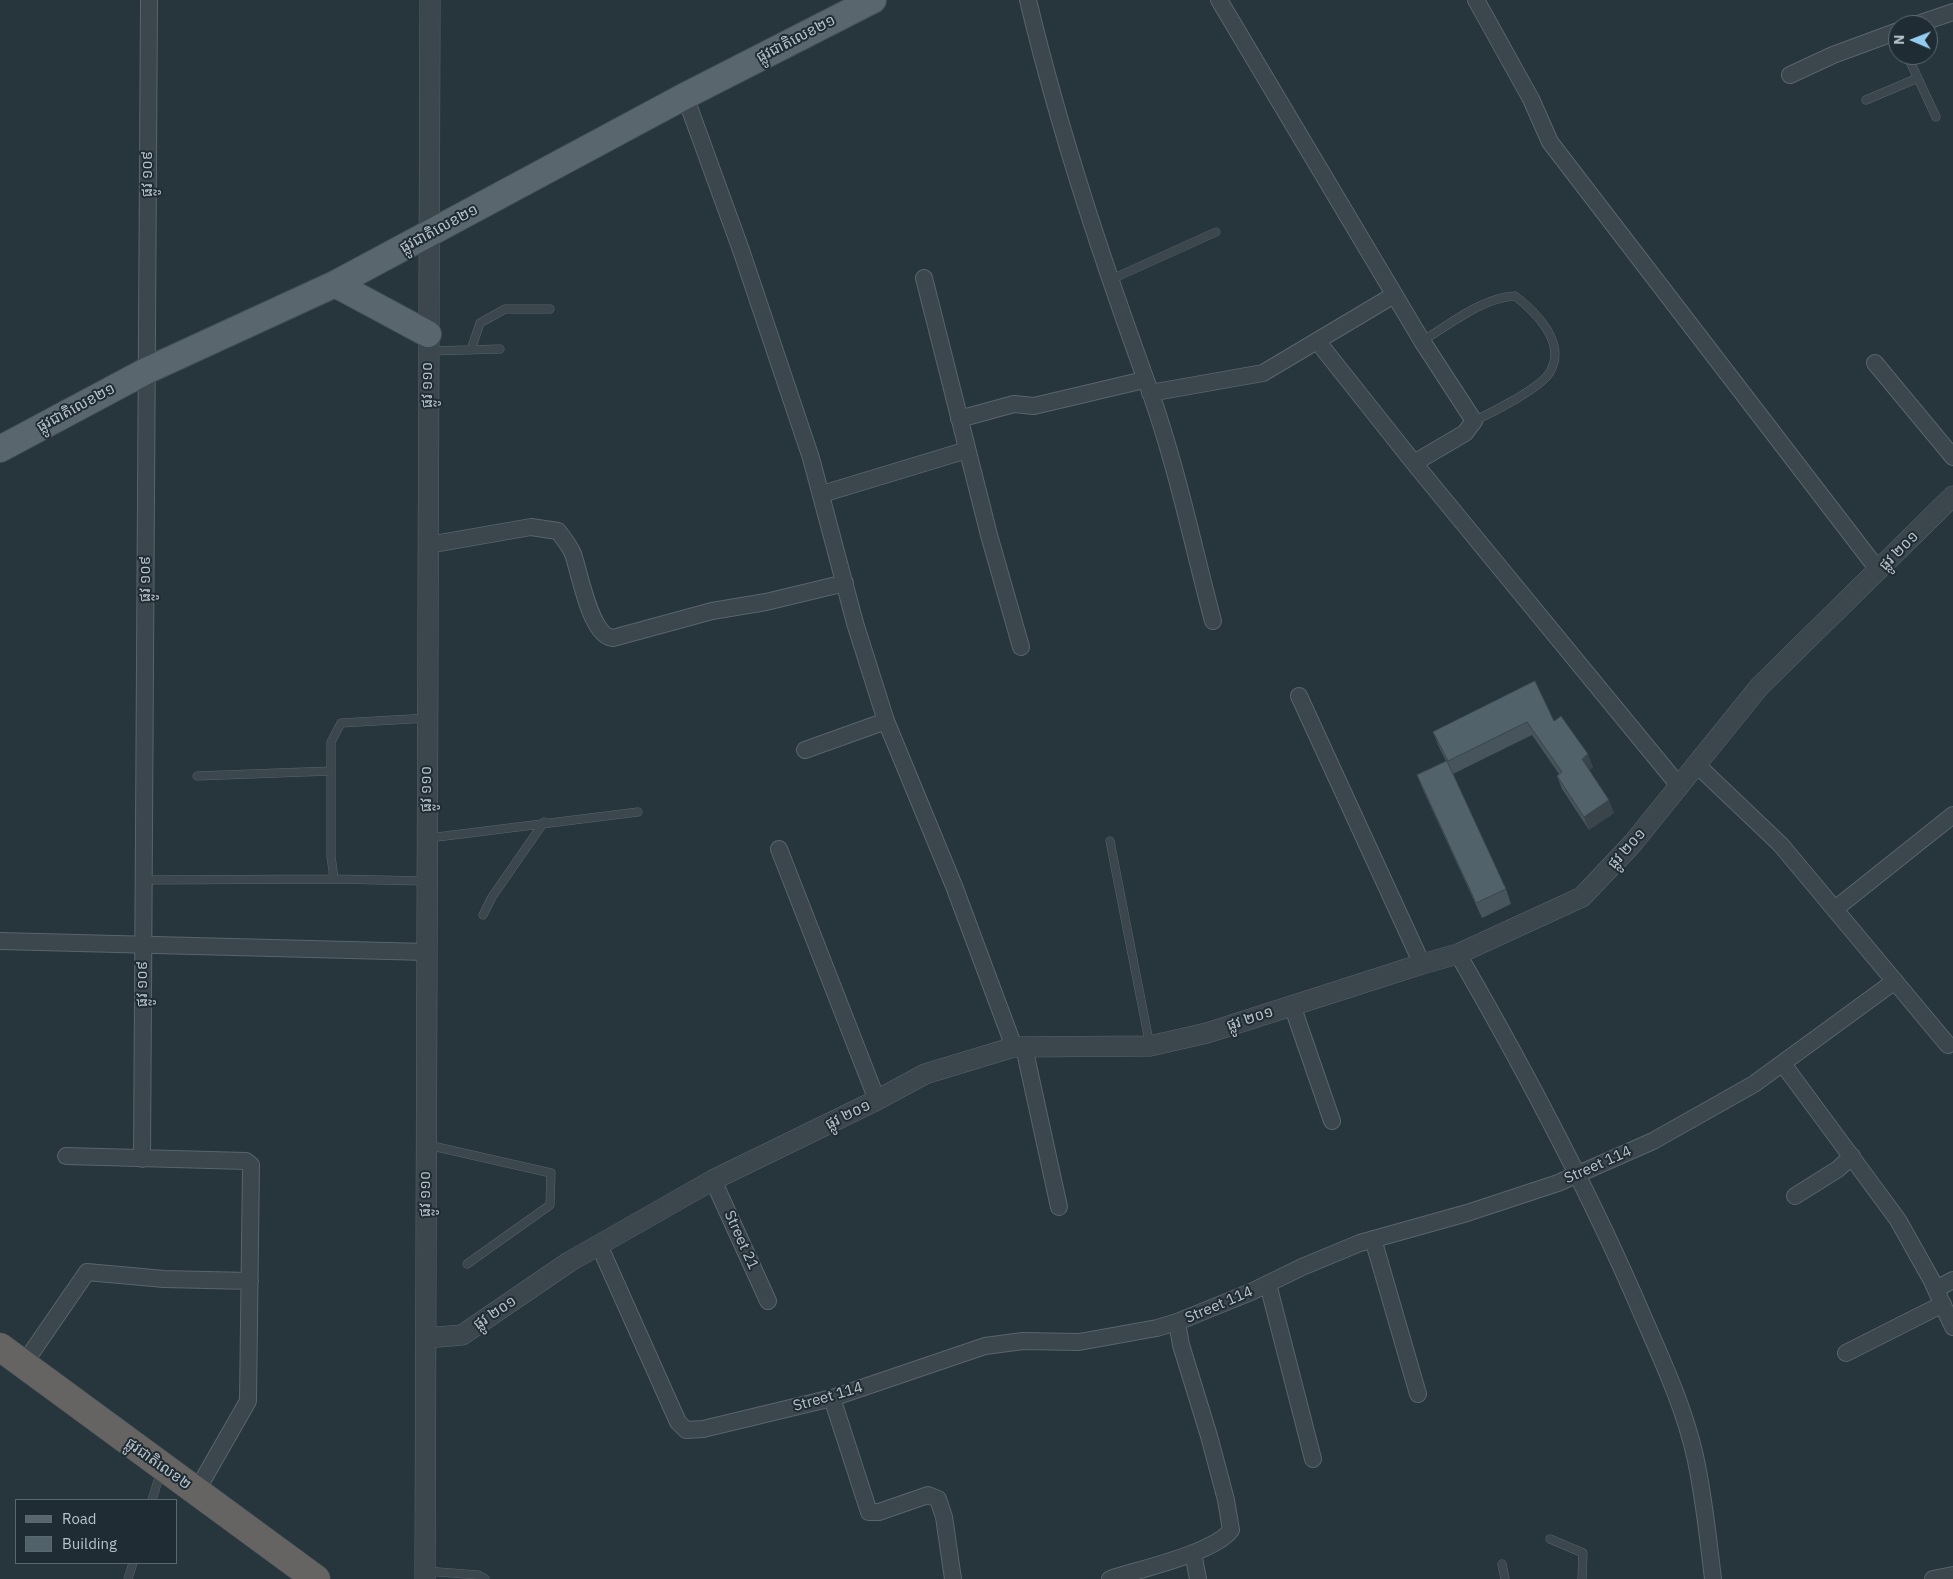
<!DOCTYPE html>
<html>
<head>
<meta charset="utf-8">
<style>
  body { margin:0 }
  #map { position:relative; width:1953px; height:1579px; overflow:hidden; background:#27353d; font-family:"IBM Plex Sans",sans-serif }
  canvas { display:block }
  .legend { position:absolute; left:15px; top:1499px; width:162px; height:65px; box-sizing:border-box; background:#202c33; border:1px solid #5c686f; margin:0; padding:6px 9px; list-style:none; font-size:15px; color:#b7c1c8 }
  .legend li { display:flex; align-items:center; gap:10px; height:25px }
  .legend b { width:25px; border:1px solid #5c686f }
  .north { position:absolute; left:1888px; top:15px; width:50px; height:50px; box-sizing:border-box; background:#202c33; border:1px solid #5c686f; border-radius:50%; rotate:271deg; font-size:14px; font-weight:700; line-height:20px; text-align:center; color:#b7c1c8 }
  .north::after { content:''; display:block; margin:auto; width:18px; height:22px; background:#94ccf0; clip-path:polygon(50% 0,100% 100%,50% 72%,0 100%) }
</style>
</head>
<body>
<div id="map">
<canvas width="1953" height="1579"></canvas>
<ul class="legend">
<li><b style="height:6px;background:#59666d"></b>Road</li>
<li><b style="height:14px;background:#52626a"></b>Building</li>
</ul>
<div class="north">N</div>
</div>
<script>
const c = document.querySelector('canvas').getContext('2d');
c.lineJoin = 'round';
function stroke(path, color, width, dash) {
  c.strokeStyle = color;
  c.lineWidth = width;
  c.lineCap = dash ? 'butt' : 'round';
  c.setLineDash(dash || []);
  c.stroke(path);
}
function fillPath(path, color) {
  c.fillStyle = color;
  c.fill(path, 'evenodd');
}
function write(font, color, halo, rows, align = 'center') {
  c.font = font + ' "IBM Plex Sans","Noto Sans Khmer",sans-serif';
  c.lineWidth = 4;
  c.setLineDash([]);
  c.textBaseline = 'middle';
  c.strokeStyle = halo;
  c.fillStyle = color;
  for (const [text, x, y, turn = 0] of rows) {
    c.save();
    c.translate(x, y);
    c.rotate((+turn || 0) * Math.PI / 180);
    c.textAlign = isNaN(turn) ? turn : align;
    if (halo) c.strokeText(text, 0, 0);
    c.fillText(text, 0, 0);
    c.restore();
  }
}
const service = new Path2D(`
  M1907,55l29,62
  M1866,100l52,-22
  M1112,279l104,-47
  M1422,341c29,-17 59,-43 93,-45 21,16 52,47 35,76 -9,16 -59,41 -76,49
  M471,350l9,-27 25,-14h45
  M430,351l70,-2
  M197,776l134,-5
  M429,838l209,-26
  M1110,841l40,205
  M334,879l-3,-23v-114l10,-19 87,-5
  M144,880l190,-1 91,2
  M483,915l9,-18 52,-75
  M428,1145l123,28 -1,32 -83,59
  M152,1500l9,-29
  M1550,1539l33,14 -1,26
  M1502,1564l3,15
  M425,1571l53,4 7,4
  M128,1579l5,-16`);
const minor = new Path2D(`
  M1028,0c32,134 76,265 123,394 26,74 42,152 62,227
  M1219,0l203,341 52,80 -9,12 -51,30
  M1476,0l55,99 19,43 329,429
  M1915,25l38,-13
  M1790,75l43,-20 65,-24
  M685,96l56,154 70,208 44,165 31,98 68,165 60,161
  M924,278l65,257 32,112
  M1318,342l96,121 266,324
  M1875,363l78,94
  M1150,393l113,-20 131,-78
  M959,419l55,-15 20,2 110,-26
  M822,494l145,-44
  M428,545l103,-18 27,4c5,7 12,15 15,23 7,19 17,82 40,84l99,-27 54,-9 79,-19
  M1299,696l123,268
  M805,750l81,-29
  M1697,765l84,80 167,200
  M779,849l98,251
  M1835,909l118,-94
  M0,941l427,11
  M1458,954c68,118 131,236 184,360 20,46 42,93 53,142 9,40 13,82 18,123
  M1292,1005l40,116
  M1024,1047l35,160
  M1783,1064l115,156 33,59 22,48
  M66,1156l180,5 5,4 -3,236 -52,91
  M142,1159l7,-1159
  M713,1180l55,121
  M1795,1196l43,-27 14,-13
  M1373,1239l45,155
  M599,1245l79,177 8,8 17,-1 129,-31 153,-52 38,-5 56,1 78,-14 20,-6 74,-30 51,-25 58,-24 107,-30 91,-30 95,-42 101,-57 141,-103
  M1268,1284l45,175
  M1936,1289l17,-9
  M1846,1353l97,-49
  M23,1365l64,-93 77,7 86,2
  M832,1398l37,114h10l49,-17 10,4 6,18 9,62
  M1193,1553l5,26
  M1110,1579c30,-10 104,-26 121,-49l-5,-30 -17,-64 -28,-91 -4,-23
  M1933,1579l20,-4`);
const tertiary = new Path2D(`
  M426,1338l36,-3 107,-73 144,-82 164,-80 48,-26 89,-27 136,-1 57,-13 215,-69 36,-10 124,-57 51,-54 126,-156 194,-191
  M425,1579l5,-1579`);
const primary = new Path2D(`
  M335,284l93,50
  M0,449l148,-79 187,-86 350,-188 188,-96`);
const trunk = new Path2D(`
  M0,1347l316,232`);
stroke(service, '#59646b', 9);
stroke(minor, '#59646b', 18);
stroke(tertiary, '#59646b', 21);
stroke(primary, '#445057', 28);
stroke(trunk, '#465158', 29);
stroke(service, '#3b474d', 8);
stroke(minor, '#3b474d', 16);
stroke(tertiary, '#3b474d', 20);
stroke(primary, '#59666d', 26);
stroke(trunk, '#666462', 28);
fillPath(new Path2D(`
  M1535,681l19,40 39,46 -4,3 25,43 -25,17 -27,-41 -5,-13 2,-2 -27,-39 -79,39 53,115 5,15 -29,14 -59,-128 -6,-15 29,-14 -8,-16 -5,-13z`), '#47545b');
fillPath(new Path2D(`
  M1588,754l5,13 -6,5 -5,-13z
  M1609,800l5,13 -25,17 -5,-13z`), '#39454a');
const building = new Path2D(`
  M1535,681l19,40 7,-5 27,38 -6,5 27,41 -25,17 -27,-41 5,-4 -35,-50 -79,39 -15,-29z
  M1447,761l59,128 -30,14 -59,-128z`);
fillPath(building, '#52626a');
stroke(building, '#39454a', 1);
write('15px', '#b7c1c8', '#202c33', [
  ["ផ្លូវជាតិលេខ២១",796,39,-27],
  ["ផ្លូវ ១០៩",148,174,-90],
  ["ផ្លូវជាតិលេខ២១",439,229,-28],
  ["ផ្លូវ ១១០",428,385,-90],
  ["ផ្លូវជាតិលេខ២១",76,408,-28],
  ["ផ្លូវ ២០១",1899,551,-45],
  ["ផ្លូវ ១០៩",146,579,-90],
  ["ផ្លូវ ១១០",427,789,-90],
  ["ផ្លូវ ២០១",1627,849,-48],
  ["ផ្លូវ ១០៩",143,984,-90],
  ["ផ្លូវ ២០១",1250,1019,-18],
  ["ផ្លូវ ២០១",848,1115,-26],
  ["Street 114",1598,1165,-24],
  ["ផ្លូវ ១១០",426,1194,-90],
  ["Street 21",741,1240,66],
  ["Street 114",1219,1305,-23],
  ["ផ្លូវ ២០១",495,1313,-34],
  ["Street 114",828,1397,-16],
  ["ផ្លូវជាតិលេខ២",158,1464,36]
]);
</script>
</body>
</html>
